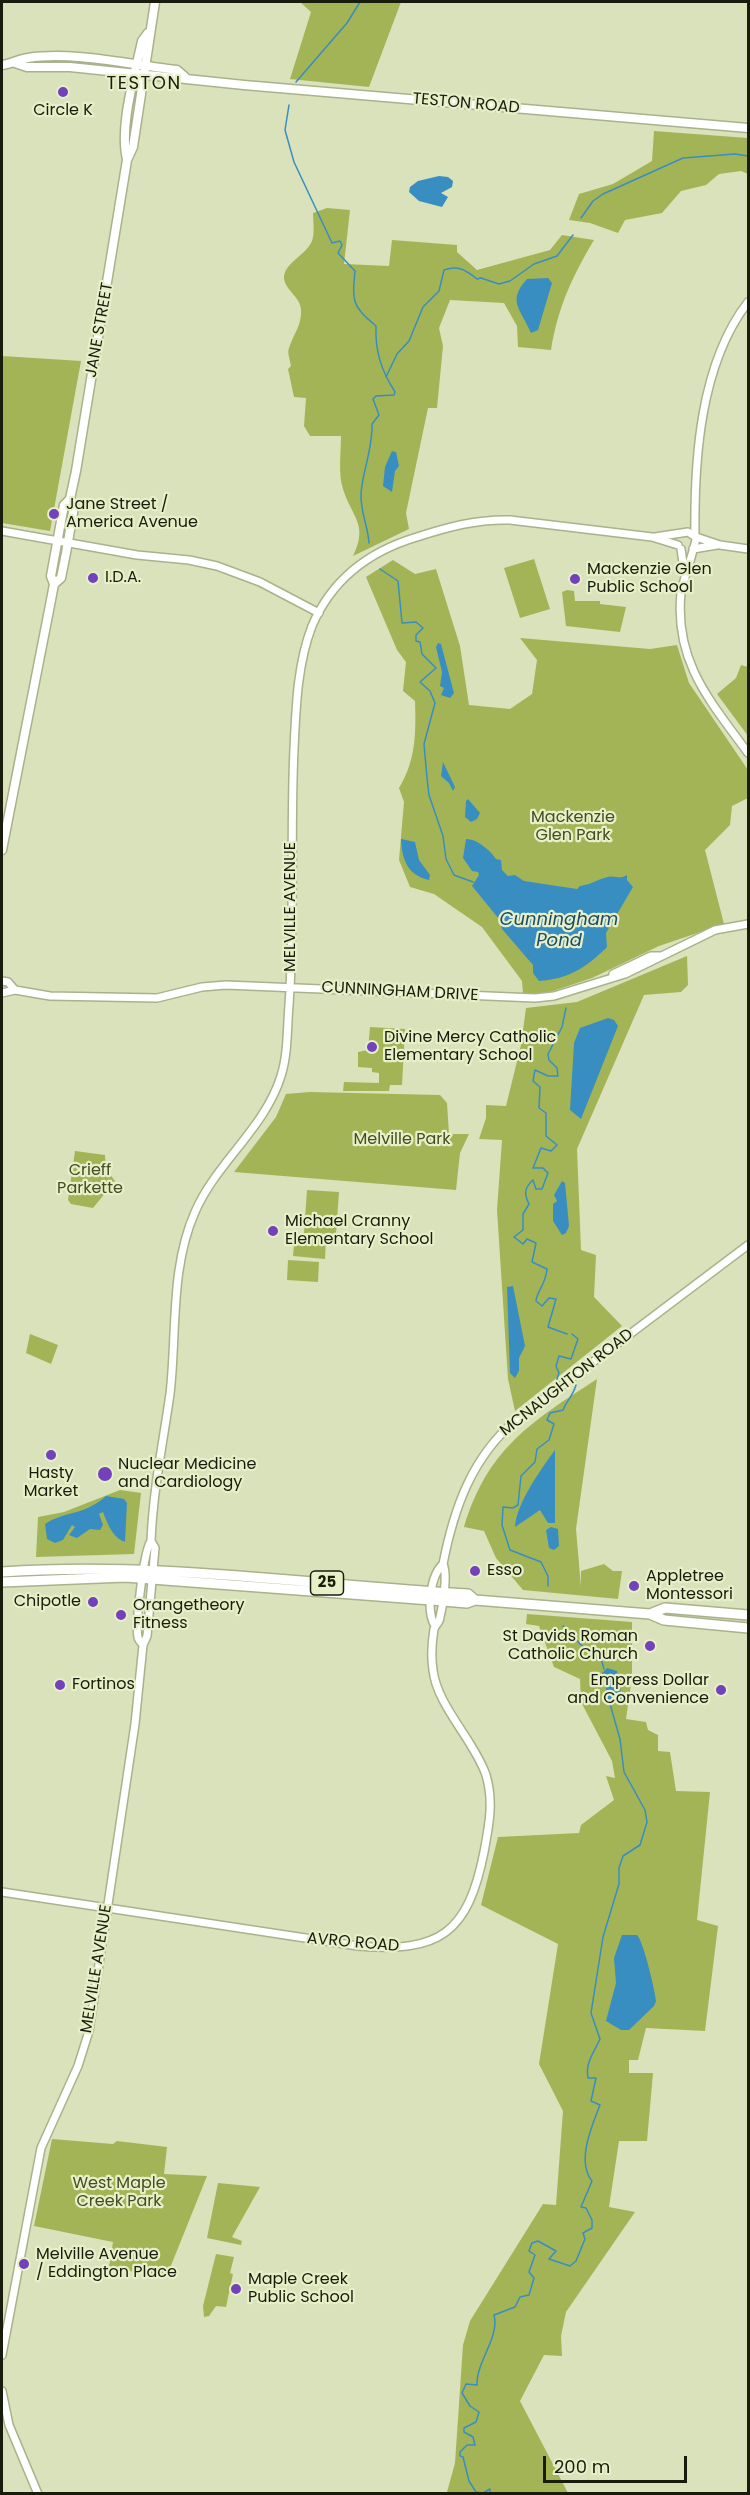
<!DOCTYPE html>
<html>
<head>
<meta charset="utf-8">
<style>
  body { margin:0 }
  #map { position:relative; width:750px; height:2495px; overflow:hidden; background:#d9e2ba; font-family:Poppins,sans-serif }
  canvas { display:block }
  .frame { position:absolute; inset:0; border:3px solid #191c0d; pointer-events:none }
  .scale { position:absolute; left:543px; top:2456px; width:144px; height:27px; box-sizing:border-box; border:3px solid #191c0d; border-top:0; padding-left:8px; font-size:18px; line-height:21px; white-space:nowrap; color:#191c0d; -webkit-text-stroke:4px #e6efc7; paint-order:stroke }
</style>
</head>
<body>
<div id="map">
<canvas width="750" height="2495"></canvas>
<div class="frame"></div>
<div class="scale">200 m</div>
</div>
<script>
const c = document.querySelector('canvas').getContext('2d');
c.lineJoin = 'round';
function fillPath(path, color) {
  c.fillStyle = color;
  c.fill(path, 'evenodd');
}
function stroke(path, color, width, dash) {
  c.strokeStyle = color;
  c.lineWidth = width;
  c.lineCap = dash ? 'butt' : 'round';
  c.setLineDash(dash || []);
  c.stroke(path);
}
function write(font, color, halo, rows, align = 'center') {
  c.font = font + ' Poppins,sans-serif';
  c.lineWidth = 4.5;
  c.setLineDash([]);
  c.textBaseline = 'middle';
  c.strokeStyle = halo;
  c.fillStyle = color;
  for (const [text, x, y, turn = 0] of rows) {
    c.save();
    c.translate(x, y);
    c.rotate((+turn || 0) * Math.PI / 180);
    c.textAlign = isNaN(turn) ? turn : align;
    if (halo) c.strokeText(text, 0, 0);
    c.fillText(text, 0, 0);
    c.restore();
  }
}
fillPath(new Path2D(`
  M300,2h101l-32,85 -79,-8 21,-67z
  M654,131l94,7v36l-7,-3 -22,3 -13,11 -25,6 -19,22 -37,7 -7,13 -28,-10 -21,-3 10,-26 34,-10 39,-23z
  M327,208l23,2 -6,54 45,2 3,-26 65,5v7l20,18 73,-20 12,-15 32,5c-22,37 -36,67 -43,110l-33,-3 -1,-21 -13,-23 -54,-3 -11,28 4,18 -6,62h-9l-22,105 3,16 -56,27c16,-32 -2,-40 -10,-67 -5,-15 -2,-37 -2,-53h-31l-6,-10 2,-28 -12,-1 -6,-28 3,-3c-1,-6 -4,-14 -2,-18 5,-15 13,-23 12,-39 -1,-13 -18,-20 -17,-33 2,-14 22,-21 28,-35 3,-7 1,-20 1,-28z
  M2,356l79,5 -31,170 -48,-8z
  M534,559l16,50 -30,9 -16,-50z
  M393,560l22,14 21,-5 24,77 9,59 41,4 22,-15 5,-34 -17,-22 130,11 27,-4 12,38 59,87v28l-16,8 -2,19 -25,25 19,74 -65,22 -67,32 -48,16 -21,-1 -1,-12 -40,-54 -48,-33 -24,-7 -11,-27 5,-58 -5,-14c17,-28 17,-55 16,-87l-12,-10 3,-29 -9,-12 -31,-73z
  M567,590l7,1 1,10h25v3l26,3 -6,25 -54,-6 -4,-34z
  M741,665l7,2v69l-31,-42 19,-16z
  M687,956l1,29 -7,7 -37,3 -67,154 4,101 15,5 -2,42 28,29 -107,85 -7,-32 -11,-169 5,-70 -23,-1 7,-21v-13l20,1 15,-61 5,-37 51,-6z
  M370,1027l35,2 -3,56h-12l-1,6h-46l1,-9 35,1v-10l-7,-1v-4l-14,-1v-15l10,-2z
  M310,1092l130,3 7,8 2,31h20l-9,19 -4,37 -222,-18 42,-55 10,-23z
  M75,1151l30,4 1,14 9,12 -22,27 -22,-4 -3,-4z
  M307,1190l32,2 -3,42 -32,-1z
  M295,1235l31,3 -1,21 -32,-3z
  M288,1260l31,2 -1,20 -31,-2z
  M30,1334l28,11 -7,19 -25,-11z
  M597,1379l-21,150 5,58v-16l23,-7 9,7h9l-4,28 -95,-9 -27,-32 -12,-27 -20,-4c24,-79 67,-105 133,-148z
  M120,1490l21,3 -7,61 -98,3 2,-40 26,-5z
  M527,1614l105,8v55l-6,42 20,3 2,8 10,5v16l12,1 6,39 34,1 -13,128 21,6 -13,105 -59,-3 -8,32h-9v13h24l-6,68h-28l-10,66 26,5 -69,100 -5,24 1,20 -18,-1 -24,46 48,92 -119,1 -2,-2 8,-29 8,-118 7,-24 73,-117 13,1 7,-94 -24,-47 19,-120 -77,-39 17,-68 81,-4 2,-8 33,-25 -8,-24 9,2 -3,-17 -31,-59 -1,-23 -26,-12 -15,-41 -13,-2z
  M52,2139l61,5 4,-3 50,6 -3,27 43,2 -41,102 -57,-11 4,-25 -79,-16z
  M218,2183l42,4 -28,50 10,4 -1,4 -34,-7z
  M216,2254l18,3 -4,16 3,1 -7,33 -10,-1 -7,10 -5,1 -1,-11z`), '#a3b457');
fillPath(new Path2D(`
  M439,176l9,1 5,4 -1,6 -11,6 7,4 -6,10 -23,-6 -10,-9 1,-5 8,-6z
  M548,278l4,5 -14,47 -7,3c-11,-25 -24,-32 -4,-54z
  M392,451l4,1 3,14 -4,5 -3,21 -9,-6 2,-19z
  M438,643l3,1 13,49 -4,5 -9,-3 3,-7 -4,-2 2,-14 -6,-25z
  M443,762l12,25 -2,4 -4,-8 -8,-7z
  M468,799l12,14 -3,6 -6,3 -6,-5 1,-16z
  M401,839l14,3 4,18 11,15 -1,5c-21,-5 -27,-19 -28,-41z
  M466,839c11,0 24,11 30,20l5,1 1,10 6,6 7,-1 9,6 53,8 3,-3c14,-2 17,-7 28,-9 7,-2 12,3 19,-2v5l6,7 -27,46 1,14c-20,20 -38,32 -68,34l-6,-8v-8l-31,-36 -3,-10 -27,-33 7,-11 -1,-3 -6,-1 -9,-13z
  M608,1018l6,2 4,6 -37,93 -11,-9 4,-67 6,-15z
  M562,1181l3,2 4,43 -3,7 -4,2 -9,-14v-17l4,-3 -3,-6z
  M513,1286l12,60 -6,12v13l-4,7 -5,-5 -3,-86z
  M555,1450v73h-7l-8,-13 -25,17c1,-23 26,-58 40,-77z
  M106,1496l18,3 3,4 -2,39c-12,-4 -18,-19 -22,-30l-4,2 4,11 -3,5 -10,-1 -13,9 -8,-3 6,-8 -3,-2 -9,15 -8,3 -8,-4 -2,-15c22,-14 39,-8 61,-28z
  M551,1527l7,2 1,17 -5,4 -5,-2 -3,-18z
  M607,1668l10,3 5,27 -12,6 -5,-2 1,-14 -4,-15z
  M622,1935h15c6,5 18,55 19,66l-2,5 -25,24h-8l-15,-9 10,-38 -2,-25z`), '#388ec1');
stroke(new Path2D(`
  M296,82l51,-59 13,-21
  M289,105l-4,25 9,32 38,81 8,-2 2,4 -4,8 17,18c-3,31 -3,35 21,55 -1,25 5,44 19,66l-1,3 -18,1 -3,3 6,16 -7,9c1,23 -9,46 -11,69 -1,18 7,33 8,50
  M581,218l12,-17 10,-7 80,-36 52,-4 13,2
  M386,377l11,-23 12,-13 14,-34 16,-16 5,-21c14,-5 22,0 33,9l4,-1 18,6 11,-3 24,-17 23,-8 16,-21
  M380,569l18,12 4,42 14,-1 7,6 -7,7v6l4,1 2,12 14,14 -16,14 10,9 5,12 -11,41 3,34 2,17 14,41 3,23 8,16 19,7
  M566,1008l-4,19 -14,27 1,6 8,8 1,8h-10l-13,-6 -2,11 7,6 -1,21 7,5v23l11,9 -6,6 -10,-3 -8,20h10l5,5 -6,16h-6l-3,-9c-9,8 -9,14 -4,24l-6,10v16l-9,7 9,7 4,-5 9,4 -4,19 15,7c-2,18 -10,21 -11,32l6,5 7,-8 7,1 -8,28 19,7
  M556,1382l3,-9 -3,-7 3,-10 12,3 7,-20 -6,-5
  M548,1586v-10l-7,-14 -31,-12 -8,-25 1,-18 10,1 5,-3 3,-29 14,-14 2,-13 12,-9 5,-16 -7,-4 3,-7 13,-3c4,-10 10,-14 13,-25
  M563,1626l17,18 22,18 2,7
  M490,2494v-5l-7,4 -7,-1 -7,-11 -6,-24 -3,-1v-4l7,-7h8l-2,-8 -9,-5v-4l12,-6 3,-10 -9,-6 -8,-13 4,-9 11,1c-1,-23 23,-48 17,-70l21,-8 5,-10 9,-2 5,-17 -5,-6 6,-17 -6,-4 3,-8 6,-2 18,10 -7,8 21,7 6,-5 9,-22 -2,-6 9,-5v-8l-6,-12 -5,-1 11,-26c-16,-20 0,-55 8,-76l-9,-4 5,-23h-8c-3,-16 6,-25 12,-39l-9,-26 12,-76 16,-53v-16l4,-12 17,-11 7,-23 -2,-12 -21,-38 -4,-33 -10,-35`), '#388ec1', 1.5);
const tertiary = new Path2D(`
  M2,531l135,24 52,5 28,6 43,16 59,31
  M695,536c-1,-76 5,-172 53,-234
  M655,537l33,-5 8,5c1,5 -13,43 -15,56 -7,69 30,109 67,160
  M696,537l24,8 28,4
  M681,549l3,21
  M693,549l24,-4
  M613,974l38,-18h9
  M2,981l6,1 7,8
  M2,993l13,-3 35,6 107,2 45,-11 24,-2 309,13 19,-2 71,-22 90,-44 33,-6
  M435,1626c-9,-15 -5,-50 8,-62 11,-56 29,-107 73,-144l232,-175
  M143,1645c-2,-3 -5,-5 -5,-8 -3,-12 6,-88 13,-96
  M2,1892l356,54c82,7 110,-13 126,-94 5,-27 10,-50 2,-77 -12,-35 -49,-69 -53,-105 -2,-13 -1,-29 1,-41 2,-5 6,-7 6,-12 3,-12 8,-43 3,-53
  M2,2355l39,-207 37,-82 11,-35 46,-307 8,-79 4,-9 8,-88 -4,-7c2,-50 12,-98 19,-147 7,-60 0,-126 25,-182 21,-49 70,-84 86,-136 7,-22 6,-47 8,-71 6,-85 1,-170 5,-256 2,-41 3,-84 18,-123 20,-47 58,-75 105,-89 31,-10 60,-18 93,-17l142,17 26,8
  M2,2391l7,34 29,69`);
const secondary = new Path2D(`
  M15,63l12,4h43l174,18 504,43
  M2,65c9,-1 17,-6 26,-7 45,-7 104,7 149,12l8,7
  M127,159c-8,-33 8,-84 15,-118l6,-8
  M54,584l7,-6 5,-25 8,-46 -4,-8
  M2,850l49,-250 3,-16 -3,-8 13,-71 6,-6 6,-28 51,-311 6,-13 22,-145`);
const primary = new Path2D(`
  M2,1572c156,-11 310,13 466,22l7,6
  M2,1582l123,-5 306,23 36,3 8,-3 175,14 14,6 84,8
  M650,1614l15,-6 83,7`);
stroke(tertiary, '#a9b28b', 10);
stroke(secondary, '#a9b28b', 11);
stroke(primary, '#a9b28b', 12);
stroke(tertiary, '#fff', 7);
stroke(secondary, '#fff', 8);
stroke(primary, '#fff', 9);
for (const [x, y, r, color] of [
  [63,92,6,"#7342ba"],
  [54,514,6,"#7342ba"],
  [93,578,6,"#7342ba"],
  [575,579,6,"#7342ba"],
  [372,1047,6,"#7342ba"],
  [273,1231,6,"#7342ba"],
  [51,1455,6,"#7342ba"],
  [105,1474,8,"#7342ba"],
  [475,1571,6,"#7342ba"],
  [634,1586,6,"#7342ba"],
  [93,1602,6,"#7342ba"],
  [121,1615,6,"#7342ba"],
  [650,1646,6,"#7342ba"],
  [60,1685,6,"#7342ba"],
  [721,1690,6,"#7342ba"],
  [24,2264,6,"#7342ba"],
  [236,2289,6,"#7342ba"]
]) {
  const dot = new Path2D();
  dot.arc(x, y, r, 0, 2 * Math.PI);
  c.fillStyle = color;
  c.fill(dot);
  stroke(dot, '#e6efc7', 2);
}
for (const [x, y, w] of [
  [327,1583,33]
]) {
  const box = new Path2D();
  box.roundRect(x - w / 2, y - 12, w, 24, 4.5);
  c.fillStyle = '#e6efc7';
  c.fill(box);
  stroke(box, '#191c0d', 1.5);
}
write('bold 15px', '#191c0d', null, [
  ["25",327,1583]
]);
write('16px', '#191c0d', '#e6efc7', [
  ["TESTON ROAD",466,104,5],
  ["JANE STREET",100,330,-80],
  ["MELVILLE AVENUE",291,907,-90],
  ["CUNNINGHAM DRIVE",400,992,3],
  ["MCNAUGHTON ROAD",567,1383,-38],
  ["AVRO ROAD",353,1943,5],
  ["MELVILLE AVENUE",97,1969,-81]
]);
write('16px', '#191c0d', '#e6efc7', [
  ["Circle K",63,111,"center"],
  ["Jane Street /",66,505],
  ["America Avenue",66,523],
  ["Mackenzie Glen",587,570],
  ["Public School",587,588],
  ["I.D.A.",105,578],
  ["Divine Mercy Catholic",384,1038],
  ["Elementary School",384,1056],
  ["Michael Cranny",285,1222],
  ["Elementary School",285,1240],
  ["Nuclear Medicine",118,1465],
  ["and Cardiology",118,1483],
  ["Hasty",51,1474,"center"],
  ["Market",51,1492,"center"],
  ["Esso",487,1571],
  ["Appletree",646,1577],
  ["Montessori",646,1595],
  ["Chipotle",81,1602,"right"],
  ["Orangetheory",133,1606],
  ["Fitness",133,1624],
  ["St Davids Roman",638,1637,"right"],
  ["Catholic Church",638,1655,"right"],
  ["Empress Dollar",709,1681,"right"],
  ["and Convenience",709,1699,"right"],
  ["Fortinos",72,1685],
  ["Melville Avenue",36,2255],
  ["/ Eddington Place",36,2273],
  ["Maple Creek",248,2280],
  ["Public School",248,2298]
], 'left');
write('16px', '#444d1f', '#e6efc7', [
  ["Mackenzie",573,818],
  ["Glen Park",573,836],
  ["Melville Park",402,1140],
  ["Crieff",90,1171],
  ["Parkette",90,1189],
  ["West Maple",119,2184],
  ["Creek Park",119,2202]
]);
c.letterSpacing = '1.5px';
write('18px', '#191c0d', '#e6efc7', [
  ["TESTON",144,84]
]);
c.letterSpacing = '0px';
write('italic 18px', '#1d4b66', '#e6efc7', [
  ["Cunningham",559,920],
  ["Pond",559,941]
]);
</script>
</body>
</html>
